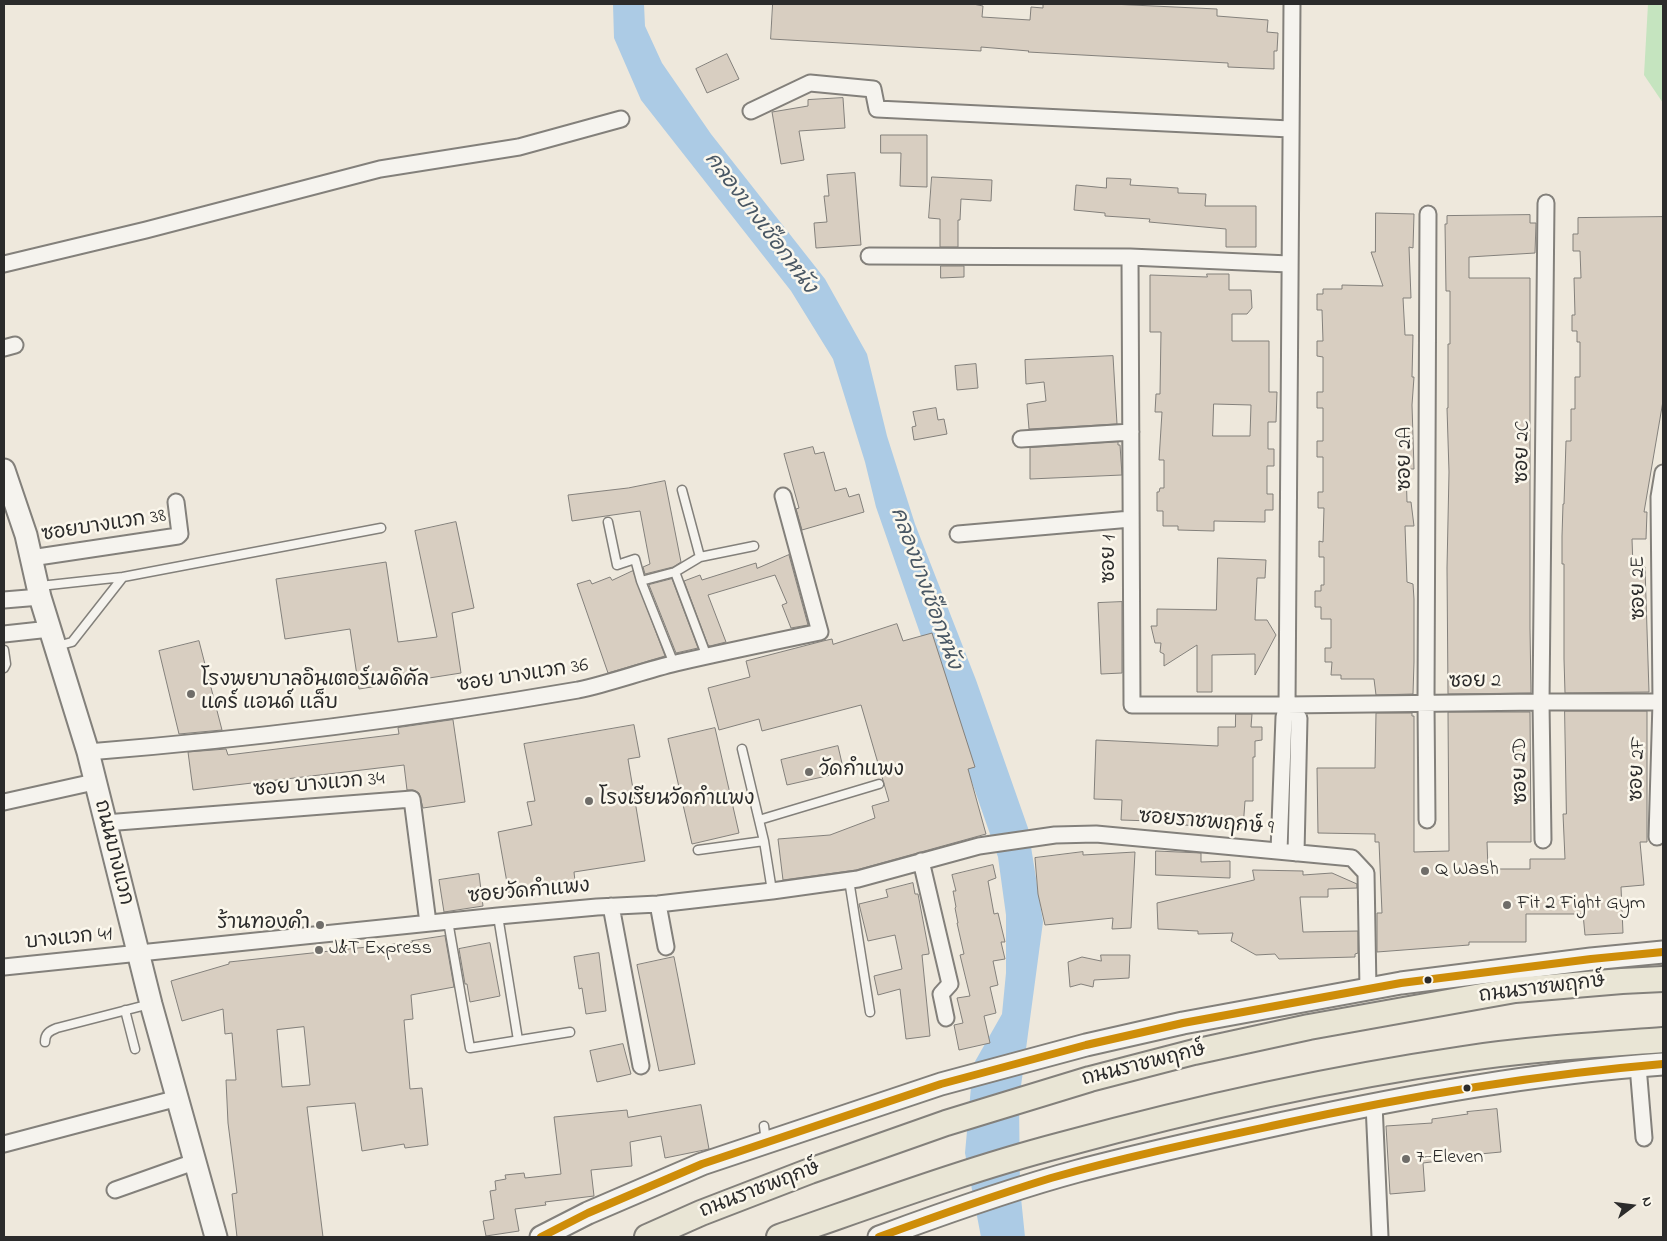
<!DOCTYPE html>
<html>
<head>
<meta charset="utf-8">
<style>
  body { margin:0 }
  #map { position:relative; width:1667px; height:1241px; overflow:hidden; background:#eee8dc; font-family:"Indie Flower",sans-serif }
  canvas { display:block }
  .frame { position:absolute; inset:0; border:5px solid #2b2b2b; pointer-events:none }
  .north { position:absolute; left:1607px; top:1181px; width:50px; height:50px; -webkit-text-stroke:4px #fbf7ec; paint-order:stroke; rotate:75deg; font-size:14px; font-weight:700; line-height:20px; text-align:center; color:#2b2b2b }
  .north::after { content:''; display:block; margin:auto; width:18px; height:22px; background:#2b2b2b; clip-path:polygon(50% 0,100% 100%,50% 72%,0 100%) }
</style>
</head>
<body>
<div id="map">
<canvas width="1667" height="1241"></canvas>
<div class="frame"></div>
<div class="north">N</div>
</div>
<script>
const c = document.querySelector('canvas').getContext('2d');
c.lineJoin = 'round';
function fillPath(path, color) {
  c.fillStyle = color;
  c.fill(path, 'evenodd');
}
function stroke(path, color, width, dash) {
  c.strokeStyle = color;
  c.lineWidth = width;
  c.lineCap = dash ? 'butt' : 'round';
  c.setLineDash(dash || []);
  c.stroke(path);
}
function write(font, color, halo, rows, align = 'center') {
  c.font = font + ' "Indie Flower","Playpen Sans Thai",sans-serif';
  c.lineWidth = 5;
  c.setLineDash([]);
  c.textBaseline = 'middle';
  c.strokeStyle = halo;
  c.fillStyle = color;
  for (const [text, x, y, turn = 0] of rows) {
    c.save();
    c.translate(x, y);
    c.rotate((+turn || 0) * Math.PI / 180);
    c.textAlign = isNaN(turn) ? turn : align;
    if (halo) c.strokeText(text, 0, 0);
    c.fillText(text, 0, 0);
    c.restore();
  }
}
fillPath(new Path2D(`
  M1648,4h15v99l-19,-28z`), '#c5e4bf');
fillPath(new Path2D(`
  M613,4h31l1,22 17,37 49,71 114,145 42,75 20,82 28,88 61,156 52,148 15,94 -24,179 1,87 5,49h-44l-16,-84 8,-88 29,-51 4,-41v-58l-8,-58 -122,-350 -11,-45 -32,-103 -42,-68 -150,-191 -27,-62z`), '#accbe5');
const building = new Path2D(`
  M773,4h200l10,2 -1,11 48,3 1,-13 12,1v-4h68l106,5v7l51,4 -1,12 11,1 -1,18h-3v18l-46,-2v-4l-200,-11 1,-1 -48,-4v4l-210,-12z
  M727,54l12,25 -32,14 -11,-24z
  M843,98l2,30 -46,3 5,29 -23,4 -9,-52 36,-6v-6z
  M881,135h46v52l-27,-1 1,-33h-20z
  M855,173l6,72 -45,3 -2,-25 13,-1 -3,-26h5l-2,-21z
  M932,177l60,3 -1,21 -30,-2 -1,21h-2v27h-18v-28l-11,-1z
  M1107,178l24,1 -1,6 48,3v5l28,1 -1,12h51v41h-30v-18l-77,-7 1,-3 -45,-3v-3l-31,-3 2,-25 30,3z
  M1376,213l38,1 -1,34 -4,-1 2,51h-8l2,37h8l-1,42h2l-2,28 2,64h-8l1,33h4l3,24h-9l2,56 6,2 1,15v63l-1,32 -37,1 -2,-16h-33v-4h-10l1,-13h-7v-14h6v-29h-10v-12h-6v-16h6v-6h3v-28h-5v-16l4,1 1,-34h-6v-16h5v-35h-6v-16h6v-33h-6v-16h6v-35l-6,-1v-15h6l-1,-31h-5v-16h6v-5h19v-4l41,1 -12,-34h4z
  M1530,215v8h6l-1,30 -66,4v21h61v350l1,65 -83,1 -1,-126 2,-96 -2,-64h1v-64h2v-53h-4l-1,-67h2v-8z
  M1663,217v184l-19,111h3l-1,27h-14l1,28h12l4,125 -84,1 -1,-34v-95h-2v-28l1,-32h1l2,-63h5v-32h4v-32h5v-35h-3v-11h-5v-16h3l-1,-37h7l-1,-27h-7v-17h5v-16z
  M941,266h23v11l-23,1z
  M1207,274h22v16h22l1,18 -5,6h-15v27h37v51h8l-1,30h-8v27h6v17h-7v28h6v16h-8v12l-51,-1v10l-36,-1v-4h-15v-15h-6v-19h2l1,-4h4v-28h-5l3,-48h-7l1,-18h4l1,-62h-11v-57l57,2zM1214,404l37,1 -1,31h-37z
  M1113,356l4,68 -88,5 -2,-25 19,-3 -2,-19 -18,2 -1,-24z
  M976,364l2,24 -21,2 -2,-24z
  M936,408l2,12 6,-1 3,15 -33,6 -2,-13 4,-1 -3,-14z
  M1118,442v3h2l2,30 -92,4v-31z
  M813,447l2,7 9,-2 11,39 11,-3 3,9 10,-3 5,18 -62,18 -6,-21 3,-1 -15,-54z
  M665,481l16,81 -8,5 -28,7 -2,-7 7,-3 -10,-53 -68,10 -4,-26 60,-7z
  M456,522l18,86 -22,5 9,60 -102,16 -9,-60 -65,10 -9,-60 110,-17 12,80 39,-5 -22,-106z
  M789,555l19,70 -17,3 -9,-23 5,-2 -12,-28 -67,20 18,47 -16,4 -2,-1 -24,-64 16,-6 2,5 54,-17 1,5z
  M1218,558l48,2 -1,18h-8l-2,42h12l9,15 -21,40v-21l-43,1v37h-15v-47l-33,21v-12l-4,-2 1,-9h-6l-4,-17h6v-17l59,1z
  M633,571l32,85 -57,17 -31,-89 13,-4 2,4 18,-7 2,3z
  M672,579l26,69 -22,5 -27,-68z
  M1122,602v71l-21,1 -3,-71z
  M897,624l6,17 29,-8 43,134 -7,2 18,65 -130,36 -73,10 -5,-41 52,-4 45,-17 -3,-12 17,-5 -28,-96 -99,26 -3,-12 -40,11 -11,-42 42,-11 -4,-16 77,-20 9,-2 1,5z
  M199,641l23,89 -43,4 -20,-83z
  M1565,711h82v131h-7l4,43 -23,2 2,46 -38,2 -2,-21h-57v28h-57v3l-92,7v-39h5l-3,-71h-4v-8l-57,-1 -1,-65h58l1,-55h36v3h2v136l35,-1 -1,-139h82l1,130h-44l1,27h42v-10h35l-2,-45h3z
  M1236,714h16l-1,13h11v13l-7,1v16h-2v44h-8l-2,27 -60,-3v-3l-62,-2 1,-20 -28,-1 2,-59 122,6v-19h17z
  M453,720l12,82 -42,6 -4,-15 -6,-3h-6l-3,-25 -211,25 -5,-38 38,-3 2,6 171,-21 -1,-6z
  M634,725l6,32 -12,2 17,102 -71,11 1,9 -66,13 -11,-62 34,-7 -5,-23 8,-1 -11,-57z
  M715,728l24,105 -47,11 -24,-105z
  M838,746l6,26 -57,13 -6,-25z
  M1156,851l45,2v9l29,-1v17l-74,-3z
  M1083,852v3l52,-3 -4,76 -19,1 1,-11 -68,7 -7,-31 -3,-36z
  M993,865l3,13 -8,3 6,33 4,-1 7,29h-4l4,17 -12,2 5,24 -8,2 6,26 -12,3 6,27 -31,7 -5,-25 9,-2 -6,-25 13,-2 -10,-41 4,-1 -7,-31h1l-3,-15 1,-1 -3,-16h3l-4,-16z
  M1253,870l50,1v4l29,-2 25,11v4l-29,1v8h-28l3,35 55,-1v22l-3,1v3l-76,2 -4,-5 -19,1 -25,-14 2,-8 -35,1v-3l-40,-2 -1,-26 97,-23z
  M479,874l4,32 -39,6 -5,-32z
  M913,883l2,11h3l11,58v2l-7,1 8,81 -24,3 -6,-50 -22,6 -4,-19 28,-7 -7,-34 -27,6 -9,-37 29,-7 -2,-7z
  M445,936l9,51 -43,8 2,24 -9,1 6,69 12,-1 6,57 -23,3 -1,-4 -42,7 -7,-48 -48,4 16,130h-86l-5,-43 5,-1 -9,-70 -2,-43h10l-4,-47 -7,1 -2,-25 -41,12 -11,-40 58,-17v-2l184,-20 -1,-1zM304,1027l6,58 -28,2 -5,-57z
  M490,943l10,53 -30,6 -3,-18h-2l-6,-35z
  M599,953l7,58 -20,3 -4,-26 -3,1 -5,-32z
  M1101,955h29l-1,23 -35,2 -1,7 -12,-3 -11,3 -2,-25 14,-5 19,4z
  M674,957l21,107 -36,7 -22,-106z
  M623,1044l8,30 -34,8 -7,-31z
  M701,1105l8,44 -44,9 -4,-22 -31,6 2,24 -41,4 3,26 -49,6 1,3 -31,4 4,22 -33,5 -3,-15 11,-2 -4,-28 6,-1 -1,-9 11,-2 -1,-4 19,-2 1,5 36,-4 -7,-57 73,-7 1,7z
  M1497,1109l4,43 -32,3 1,2 -47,6 2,28 -35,3 -4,-68 46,-3v-4l36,-5 -1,-2z`);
fillPath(building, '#d8cec1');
stroke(building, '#83807b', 1);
const service = new Path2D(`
  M682,490l18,67
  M608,522l9,43 18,-6 6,22 33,83
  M675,572l32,85
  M641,581l34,-9 25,-15 54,-11
  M40,586l83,-9
  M57,646l15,-4 51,-65 258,-49
  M4,650l2,14 -2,4
  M742,749l22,92 8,50
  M759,820l120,-36
  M698,850l66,-9
  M849,880l21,132
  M498,916l20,124
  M448,921l22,127 100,-16
  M125,1010l10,39
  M45,1042c0,-8 4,-11 12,-14l93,-24
  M764,1126l2,16`);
const minor = new Path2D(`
  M751,111l59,-28 63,6 4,20 413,20
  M869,256l261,1 159,7
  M1130,257l2,448h155l254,-3h122
  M4,264l142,-34 234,-61 139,-22 102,-28
  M4,348l11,-3
  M1021,439l110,-7
  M958,534l173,-15
  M31,558l147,-22 2,-2 -4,-32
  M4,600l36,-3
  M4,634l46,-5
  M1287,705l12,13 -3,135
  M88,752c164,-13 328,-34 490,-62 33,-7 65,-19 98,-27 48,-11 96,-21 144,-31l-37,-136
  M4,802l90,-20
  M1427,820l-1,-117 2,-489
  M105,823l307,-24 16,124
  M1657,837l4,-135 -2,-205 4,-24
  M1543,840l-2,-138 5,-499
  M1279,851l5,-134 3,-12 5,-701
  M921,861l29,123 -9,10 5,24
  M658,904l8,43
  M611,906l30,160
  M4,967l494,-51 99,-9 61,-3 114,-13 86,-12 121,-33 76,-11 41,-1 256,24 14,15 2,117
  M1638,1066l6,72
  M1374,1104l6,133
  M4,1144l174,-46
  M115,1190l79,-28`);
const secondary = new Path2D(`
  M4,470l22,65 14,62 48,155 63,252 65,233
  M541,1237l47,-24 114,-49 239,-80 145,-39 97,-22 218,-40 190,-24 72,-7
  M879,1237c65,-24 132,-48 199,-66 68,-18 137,-33 206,-48 125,-27 251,-50 379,-59`);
const primary = new Path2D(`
  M647,1237l54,-24 109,-42 136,-48 144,-44 104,-27 115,-25 206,-37 107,-9 41,-2
  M779,1237c93,-32 187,-67 282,-92 132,-36 266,-66 402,-86 66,-10 134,-14 200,-19`);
stroke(service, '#83807b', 11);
stroke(minor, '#83807b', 19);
stroke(secondary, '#83807b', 25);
stroke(primary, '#83807b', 28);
stroke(service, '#f5f3ee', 8);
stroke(minor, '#f5f3ee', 15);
stroke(secondary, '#f5f3ee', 21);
stroke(primary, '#e9e5d5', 24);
stroke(new Path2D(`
  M541,1237l47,-24 114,-49 239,-80 145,-39 97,-22 218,-40 190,-24 72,-7
  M879,1237c57,-21 114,-41 172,-59 74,-21 150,-37 225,-53 128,-28 256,-50 387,-61`), '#ce8d09', 8);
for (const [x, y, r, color] of [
  [191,694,5,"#6f6d69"],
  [809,772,5,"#6f6d69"],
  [589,801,5,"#6f6d69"],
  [1425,871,5,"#6f6d69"],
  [1507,905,5,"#6f6d69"],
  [320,925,5,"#6f6d69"],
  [319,950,5,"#6f6d69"],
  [1428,980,4.5,"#2b2b2b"],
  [1467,1088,4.5,"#2b2b2b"],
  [1406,1159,5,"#6f6d69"]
]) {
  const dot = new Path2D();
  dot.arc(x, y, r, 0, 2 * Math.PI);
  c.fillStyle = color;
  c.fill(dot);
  stroke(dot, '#fbf7ec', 2);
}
write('20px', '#2b2b2b', '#fbf7ec', [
  ["ซอย 2C",1524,452,-89],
  ["ซอย 2A",1407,459,-90],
  ["ซอยบางแวก 38",104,527,-9],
  ["ซอย 1",1111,559,-90],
  ["ซอย 2E",1640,588,-91],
  ["ซอย บางแวก 36",523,677,-9],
  ["ซอย 2",1475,683,-1],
  ["ซอย 2F",1639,769,-88],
  ["ซอย 2D",1522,771,-91],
  ["ซอย บางแวก 34",319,786,-5],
  ["ซอยราชพฤกษ์ 9",1206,824,5],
  ["ถนนบางแวก",112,853,76],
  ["ซอยวัดกำแพง",529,893,-5],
  ["บางแวก 41",69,940,-6],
  ["ถนนราชพฤกษ์",1542,990,-7],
  ["ถนนราชพฤกษ์",1144,1066,-14],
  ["ถนนราชพฤกษ์",760,1191,-21]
]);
write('20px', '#2b2b2b', '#fbf7ec', [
  ["โรงพยาบาลอินเตอร์เมดิคัล",201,682],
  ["แคร์ แอนด์ แล็บ",201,705],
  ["วัดกำแพง",819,772],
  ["โรงเรียนวัดกำแพง",599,801],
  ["Q Wash",1435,871],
  ["Fit 2 Fight Gym",1517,905],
  ["ร้านทองคำ",310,925,"right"],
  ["J&T Express",329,950],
  ["7-Eleven",1416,1159]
], 'left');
write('italic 21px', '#495764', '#fbf7ec', [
  ["คลองบางเชือกหนัง",759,224,53],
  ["คลองบางเชือกหนัง",924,589,70]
]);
</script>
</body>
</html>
